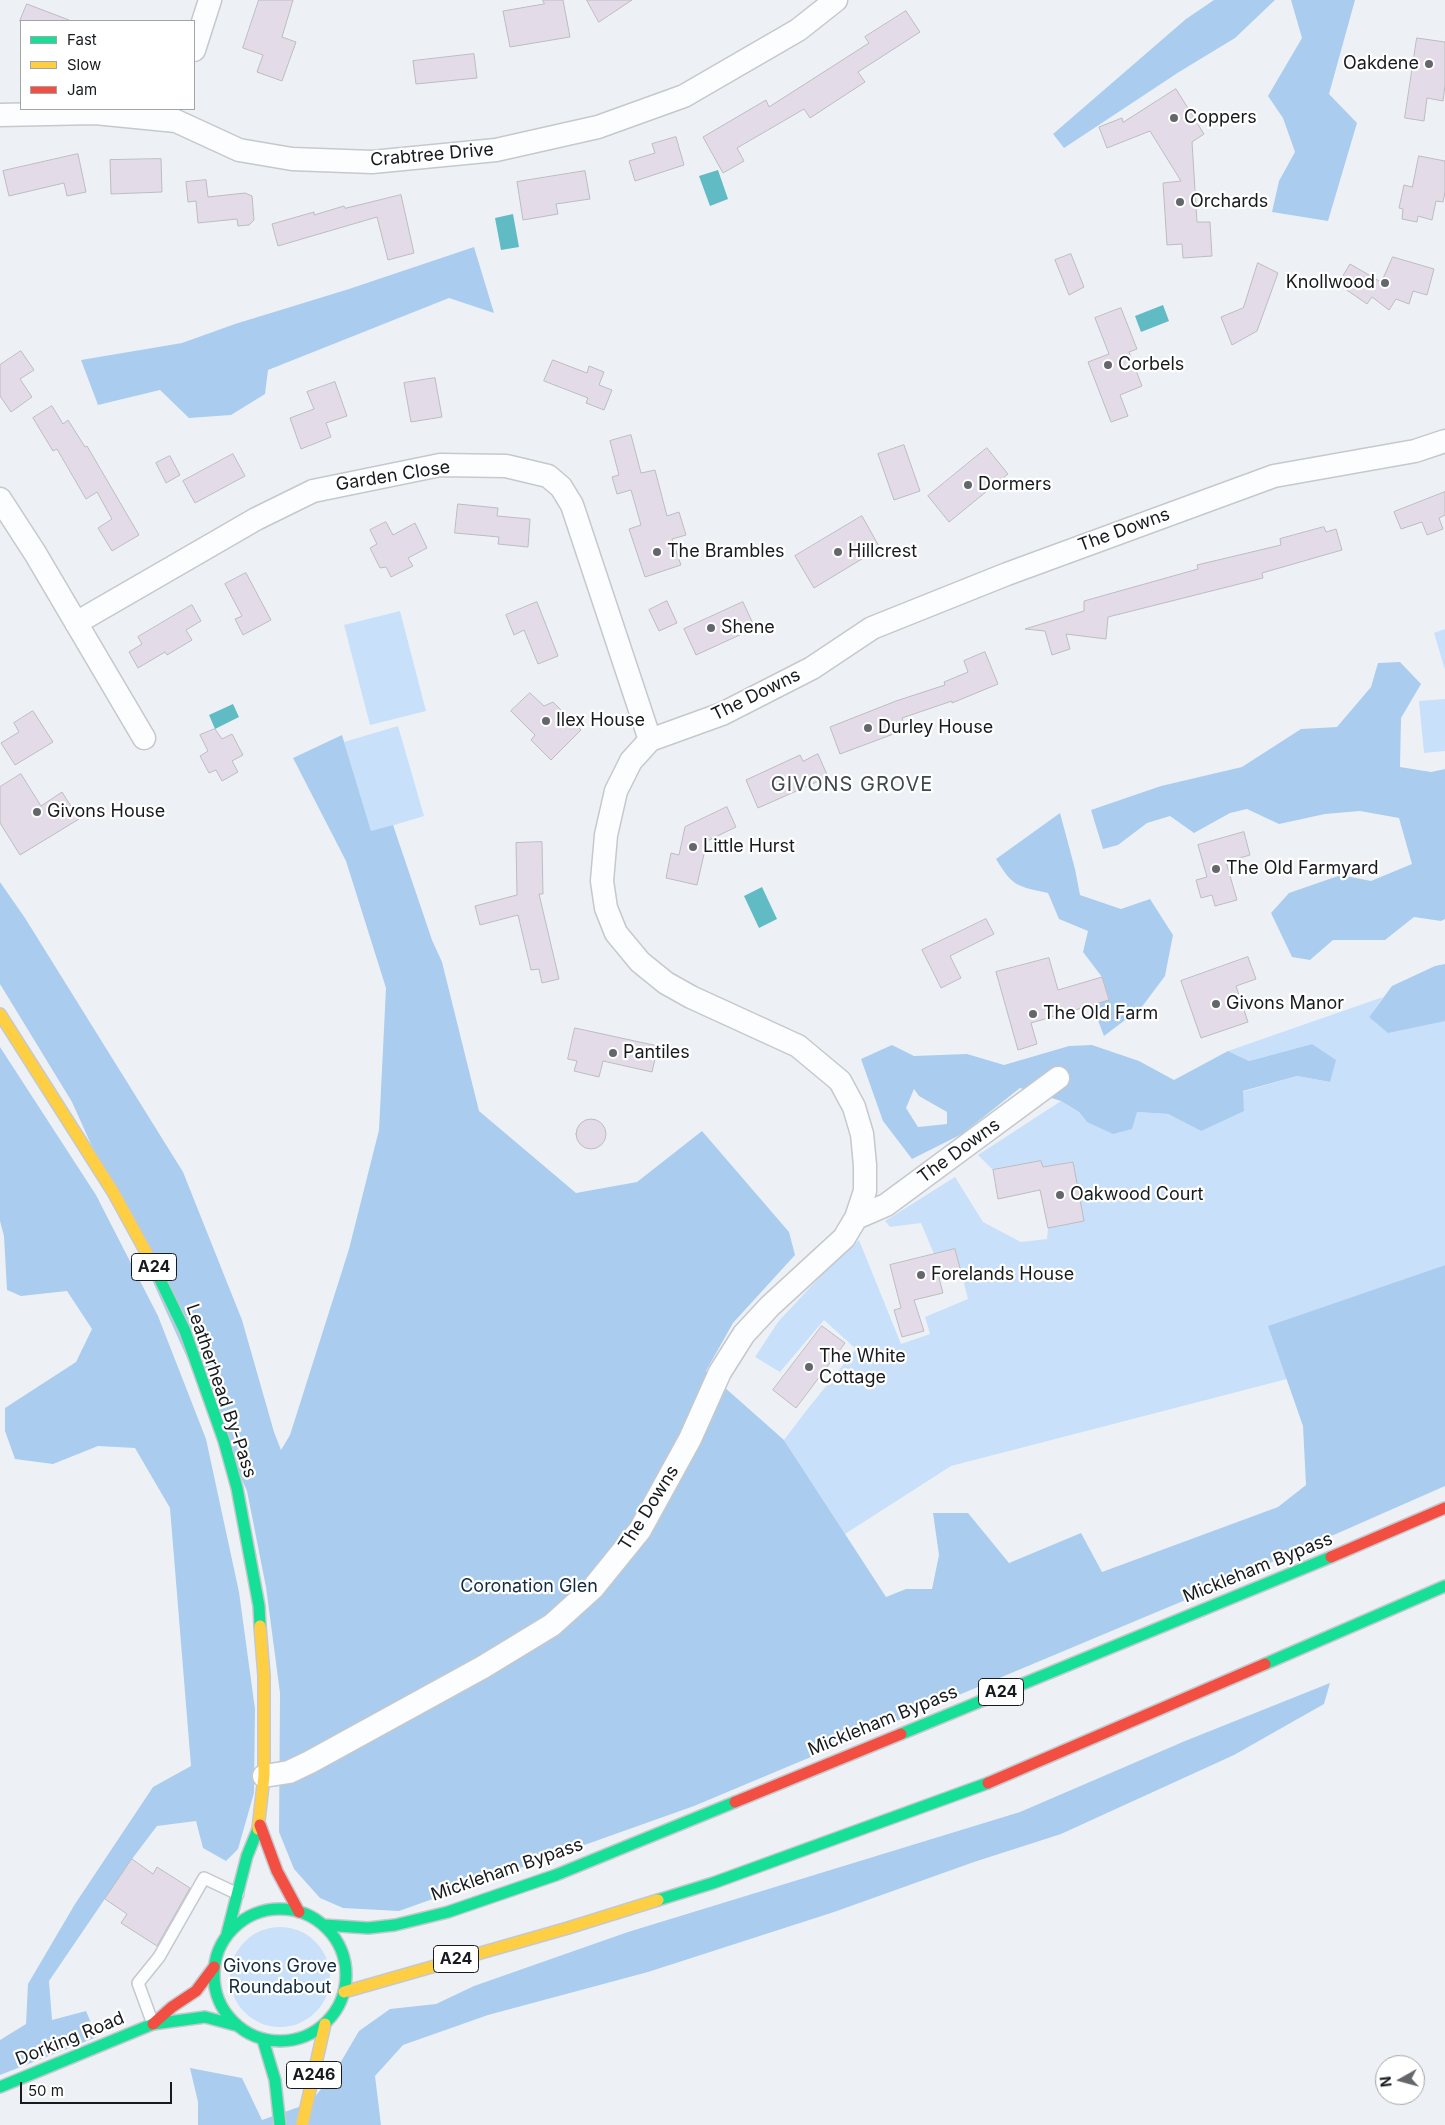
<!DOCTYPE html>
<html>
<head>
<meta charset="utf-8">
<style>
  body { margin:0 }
  #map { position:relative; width:1445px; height:2125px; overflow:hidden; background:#edf1f6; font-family:Inter,sans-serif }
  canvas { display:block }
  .legend { position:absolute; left:20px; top:20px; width:175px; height:90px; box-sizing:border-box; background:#fff; border:1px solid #a3a4a5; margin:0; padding:6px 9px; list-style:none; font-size:15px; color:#181b1e }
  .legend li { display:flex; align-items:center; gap:10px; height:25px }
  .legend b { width:25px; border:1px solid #a3a4a5 }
  .north { position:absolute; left:1375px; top:2055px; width:50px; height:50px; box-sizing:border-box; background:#fff; border:1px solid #a3a4a5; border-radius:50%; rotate:263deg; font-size:14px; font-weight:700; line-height:20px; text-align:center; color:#181b1e }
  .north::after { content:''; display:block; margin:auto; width:18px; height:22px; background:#63666a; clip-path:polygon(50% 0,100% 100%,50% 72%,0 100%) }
  .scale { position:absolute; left:20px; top:2082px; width:152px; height:22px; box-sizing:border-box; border:2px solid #181b1e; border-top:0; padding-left:6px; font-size:15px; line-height:18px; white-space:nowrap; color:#181b1e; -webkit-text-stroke:4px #fff; paint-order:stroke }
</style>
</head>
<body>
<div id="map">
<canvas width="1445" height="2125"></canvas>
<ul class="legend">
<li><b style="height:6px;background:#16e098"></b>Fast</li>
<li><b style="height:6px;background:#ffcf43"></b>Slow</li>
<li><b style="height:6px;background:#f24e42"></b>Jam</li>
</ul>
<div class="north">N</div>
<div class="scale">50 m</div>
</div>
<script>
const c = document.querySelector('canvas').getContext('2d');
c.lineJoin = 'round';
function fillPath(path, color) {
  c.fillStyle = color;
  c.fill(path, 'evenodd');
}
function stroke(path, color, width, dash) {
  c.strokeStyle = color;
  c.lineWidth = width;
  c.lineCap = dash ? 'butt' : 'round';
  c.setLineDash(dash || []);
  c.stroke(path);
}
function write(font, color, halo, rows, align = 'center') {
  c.font = font + ' Inter,sans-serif';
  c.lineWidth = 4.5;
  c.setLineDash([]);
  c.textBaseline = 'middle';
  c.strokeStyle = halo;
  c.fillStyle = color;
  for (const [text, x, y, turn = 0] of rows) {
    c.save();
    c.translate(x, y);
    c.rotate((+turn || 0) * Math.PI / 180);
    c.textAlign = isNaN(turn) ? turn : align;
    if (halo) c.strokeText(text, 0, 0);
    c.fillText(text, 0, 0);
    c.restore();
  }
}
fillPath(new Path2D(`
  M400,611l26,100 -56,14 -26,-100z
  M1445,629v41l-11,-37z
  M1445,699v52l-21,2 -5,-52z
  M398,726l26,90 -53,16 -27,-90z
  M1383,997l-14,20 76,4v244l-176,61 18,53 -336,87 -106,68 -61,-94 22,-29 50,-62 -32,-29 -44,52 -25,-15 23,-35 50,-54 31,-28 42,104 29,-10 -5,-17 43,-18 -13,-50 -21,5 -13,-31 -31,4 -5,-6 70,-44 28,45 38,20 26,-3 1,-11 35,-7 -11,-59 -29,5 -2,-6 -48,9 -15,-15 83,-54 18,11 8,10 50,-10 31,2 33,17 41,-39 55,-16 32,6 -17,-38 -63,17 -21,-10z
  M230 1977a50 50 0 1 1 100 0a50 50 0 1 1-100 0Z`), '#c8e0fa');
fillPath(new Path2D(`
  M1214,0h61l-40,38 -56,34 -115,76 -11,-14 133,-115z
  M1291,0h64l-26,94 28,29 -29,98 -56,-9 7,-31 16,-29 -12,-34 -15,-22 34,-58z
  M474,247l20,66 -45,-15 -181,72 -3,24 -34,21 -42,3 -29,-28 -62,15 -17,-45 101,-17 53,-19 114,-35z
  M1400,662l21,22 -20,34 -1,49 31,5 14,-3v150l-4,2 -27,-4 -29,23h-52l-23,20 -18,-3 -21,-44 18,-20 52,-18 30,6 41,-17 -13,-46 -39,-7 -35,3 -46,10 -32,-15 -17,4 -36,20 -24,-17 -23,7 -29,22 -15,4 -12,-39 70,-24 81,-19 59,-38 36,-2 34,-40 7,-24z
  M342,735l29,96 22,-6 39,115 10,22 37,149 97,82 61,-11 65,-51 87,101 6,23 -62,68 -27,48 78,69 102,157 20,-8h26l7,-34 -6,-42h35l41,50 72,-30 21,39 176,-65 28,-22 -3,-59 -35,-100 177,-61v221l-250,110 -501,210 -295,105 -56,-3 -23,-10 -26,-29 -15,-37 1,-139 -14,-106 -19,-96 -175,-389 -72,-118v-102l25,36 158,254 59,148 32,112 7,18 9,-15 59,-186 30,-119 7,-142 -40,-127 -53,-103z
  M1060,813l15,56 5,26 41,14 29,-10 23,36 -8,41 -24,32 -37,28 -12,-31 17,-6 -7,-22 -19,-25 5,-21 -29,-12 -11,-26c-31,-7 -35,-6 -52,-34z
  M1445,964v57l-57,12 -19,-16 23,-31 43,-20z
  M1312,1044l24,16 -6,22 -33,-6 -54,15 1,20 -43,20 -33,-17 -31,-2 -5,17 -19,5 -26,-12 -8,-10 -18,-11 -41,-13 -58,46 -50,25 -29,-38 -22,-62 31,-14 22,11 53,-2 37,11 65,-19 23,-1 47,16 35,19 54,-29 21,10zM914,1089l5,7 28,16v12l-29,3 -12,-19z
  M0,1047l96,148 62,121 48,123 33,153 16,117 -1,84 -16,56 -12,12 -23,-13 -7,-27 -39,5 -25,33 -83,122 3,39 34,-9 11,26 -97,38v-35l26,-16 2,-40 47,-80 78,-117 38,-21 -21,-258 -35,-60 -37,-2 -45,18 -38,-5 -10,-28v-23l71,-46 16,-33 -25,-38 -46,5 -14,-6 -3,-54 -4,-15z
  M1330,1683l-6,21 -90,51 -173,79 -87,28 -140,50 -186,60 -160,43 -85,30 -28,31 6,49h-183v-23l-8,-34 52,10 20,42 48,-17 26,-33 23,-39 31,-22 46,-5 38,-18 154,-54 392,-120 165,-71z`), '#aacdef');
fillPath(new Path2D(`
  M718,170l10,29 -18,7 -11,-30z
  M513,214l6,33 -18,3 -6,-32z
  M1163,305l6,16 -28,11 -6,-16z
  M233,704l6,13 -24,12 -6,-14z
  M762,887l15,32 -18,9 -15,-32z`), '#61bbc5');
const building = new Path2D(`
  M259,0h34l-11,37 14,5 -14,39 -25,-9 6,-17 -20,-7z
  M543,0h20l7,37 -60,10 -7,-36 41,-7z
  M587,0h45l-33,22z
  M27,4l42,16v1h-49z
  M906,11l14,21 -62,40 7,10 -55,36 -6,-9 -67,39 7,13 -21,12 -20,-36 63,-37 3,7 100,-64 -4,-6z
  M1417,38l28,4v43l-2,16 -16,-3 -3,23 -19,-3z
  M474,54l3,24 -61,6 -3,-23z
  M1176,89l28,45 -12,8 5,80h13l2,34 -29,2 -1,-14 -15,1 -4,-62 18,-2 -31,-50 -43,17 -8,-21 23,-9 1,4z
  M676,137l8,28 -49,16 -6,-20 26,-8 -3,-9z
  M78,154l8,38 -19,4 -3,-13 -55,13 -6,-25z
  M1419,156l26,5v31l-2,10 -7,-1 -4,19 -14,-4 -1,6 -15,-3 1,-10 -4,-1 5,-23 8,2z
  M161,159l1,33 -51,2 -1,-34z
  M585,171l5,28 -34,5 2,10 -35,6 -6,-38z
  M206,180l2,17 37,-4 7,3 2,24 -5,5 -11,1 -1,-7 -39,4 -2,-22 -8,1 -2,-20z
  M401,195l13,58 -26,7 -11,-43 -99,29 -6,-22 42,-12v3l30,-9 1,2z
  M1071,254l13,33 -15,8 -14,-35z
  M1393,257l41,12 -7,26 -14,-4 -4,13 -13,-5 -7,11 -17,-13 -5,7 -29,-20 12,-20 31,18z
  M1258,263l20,10 -21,58 -25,14 -11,-28 22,-9z
  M1121,308l16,41 -8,3 13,34 -22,9 8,21 -17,6 -23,-60 21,-8 -14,-36z
  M21,351l13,19 -14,9 12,18 -21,15 -11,-16v-31z
  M553,360l34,13 2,-7 15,6 -5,13 13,5 -8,20 -18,-7 2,-5 -44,-17z
  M435,378l7,39 -31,5 -7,-39z
  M335,382l12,34 -21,7 5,14 -30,12 -11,-31 24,-9 -7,-17z
  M52,406l11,18 5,-4 17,27 2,-1 52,89 -27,16 -14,-23 14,-9 -15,-27 -11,7 -29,-50 -4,2 -20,-33z
  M631,435l10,38 14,-3 12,46 12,-4 7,23 -14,4 9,26 -36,12 -16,-48 12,-4 -10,-35 -14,4 -5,-17 7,-2 -9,-34z
  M904,445l16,46 -26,9 -16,-46z
  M987,448l21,26 -59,48 -21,-26z
  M233,454l12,22 -50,27 -12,-22z
  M170,456l10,19 -14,8 -10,-20z
  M1445,492v23l-6,3 4,11 -16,6 -5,-13 -21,7 -7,-17z
  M458,504l40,4 -1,8 33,3 -2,28 -30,-3 1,-7 -44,-4z
  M862,516l18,32 -66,40 -19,-32z
  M386,522l7,13 22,-12 12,25 -19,10 5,8 -22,11 -5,-10 -6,1 -10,-20 7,-4 -7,-14z
  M1324,527l2,5 10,-3 6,21 -80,23 1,5 -155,39 -2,22 -40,-5 4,15 -18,6 -7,-24 -20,-2 59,-18v-10l114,-32 -1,-4 84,-20 -1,-6z
  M246,573l25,47 -28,15 -8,-16 7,-3 -17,-32z
  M667,601l10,22 -18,8 -10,-21z
  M537,602l21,54 -20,8 -14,-34 -10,5 -8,-20z
  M743,602l12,26 -59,27 -12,-26z
  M192,605l9,16 -15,9 6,10 -25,15 -2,-3 -27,16 -9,-16 13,-8 -4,-7z
  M985,652l13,32 -46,19v-2l-50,17 5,11 -67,25 -10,-27 66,-26 49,-16 -1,-3 24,-10 -4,-11z
  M530,693l14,13 9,-4 28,28 -30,30 -20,-20 4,-5 -24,-24z
  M33,711l20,31 -38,23 -14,-22 18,-11 -5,-9z
  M215,729l7,10 10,-5 11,21 -11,6 6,11 -16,9 -6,-11 -7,3 -9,-17 8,-5 -8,-16z
  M818,754l10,23 -70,31 -12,-28 54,-25 3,6z
  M21,774l20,32 21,-14 17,27 -59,36 -20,-32v-36z
  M727,807l9,20 -29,14 -10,44 -31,-7 5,-25 8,2 6,-28z
  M1244,832l6,23 -24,7 11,38 -22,6 -3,-11 -11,3 -5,-18 11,-3 -9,-32z
  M542,842l1,52h-4l20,85 -17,4 -3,-14 -8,1 -13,-55 -38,10 -5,-19 42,-11 -1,-52z
  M986,919l8,15 -44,22 11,22 -20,10 -19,-38z
  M1248,957l8,22 -20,7 12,36 -47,16 -20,-57z
  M1049,958l9,32 44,-13 7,23 -78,23 6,21 -19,6 -22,-78z
  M575,1028l83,18 -6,26 -49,-11 -4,16 -25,-6 3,-10 -9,-2z
  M576 1134a15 15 0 1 1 30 0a15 15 0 1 1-30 0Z
  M1041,1161l2,6 30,-5 11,59 -36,7 -8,-38 -42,9 -5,-29z
  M955,1249l6,23 -22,6 4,15 -29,7 10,31 -22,6 -8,-27 7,-2 -11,-43z
  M822,1326l23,17 -49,65 -23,-18z
  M132,1859l21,15 4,-7 33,21 -33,58 -36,-23 6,-9 -22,-15z`);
fillPath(building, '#e3dbe7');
stroke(building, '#bcbcc0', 1);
const lane = new Path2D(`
  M153,2024l-15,-41 21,-26 45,-79 34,16`);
const street = new Path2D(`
  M194,50l16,-50
  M0,115l95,-2 81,8 63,29 53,9 80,3 124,-12 102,-23 86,-31 114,-66 38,-30
  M0,499l35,54 109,185
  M76,623l180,-104 57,-28 127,-26 66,1 42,10 13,11 11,18 78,235
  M856,1218l30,-13 172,-127
  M264,1776l25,-4 21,-10 173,-95 69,-42 41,-37 47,-58 50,-91 30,-67 24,-38 26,-28 74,-68 12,-20 9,-27v-26l-3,-31 -8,-27 -14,-26 -42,-35 -107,-49 -25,-14 -26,-21 -24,-29 -10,-25 -4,-27 4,-46 10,-44 15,-30 19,-21 72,-26 90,-46 60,-40 135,-54 267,-98 141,-25 30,-10`);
const fast = new Path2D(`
  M153,1265l32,66 39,110 13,47 22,118 1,20
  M1265,1664l180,-78
  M901,1734l430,-177
  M658,1900l55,-17 275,-100
  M214 1975a66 66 0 1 1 132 0a66 66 0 1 1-132 0Z
  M324,1925l44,3 27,-3 53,-13 108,-37 179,-73
  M227,1934l20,-78 11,-27
  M263,2040l12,40 5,45
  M0,2087l153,-63 52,-7 30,8`);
const slow = new Path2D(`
  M0,1014l113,178 40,73
  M258,1829l6,-53v-100l-4,-50
  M344,1992l224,-64 90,-28
  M302,2125l23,-101`);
const jam = new Path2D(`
  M1331,1557l114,-49
  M988,1783l277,-119
  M735,1802l166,-68
  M260,1825l17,46 22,41
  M153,2024l19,-17 24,-16 18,-24`);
stroke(lane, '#c5c8cc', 14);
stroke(street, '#c5c8cc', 25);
stroke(fast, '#c5c8cc', 14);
stroke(slow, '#c5c8cc', 14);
stroke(jam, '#c5c8cc', 14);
stroke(lane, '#fcfdfe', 11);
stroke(street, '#fcfdfe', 22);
stroke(fast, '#16e098', 11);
stroke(slow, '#ffcf43', 11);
stroke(jam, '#f24e42', 11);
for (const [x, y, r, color] of [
  [1429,64,5,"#63666a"],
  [1174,118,5,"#63666a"],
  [1180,202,5,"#63666a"],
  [1385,283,5,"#63666a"],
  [1108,365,5,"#63666a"],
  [968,485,5,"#63666a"],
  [657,552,5,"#63666a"],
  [838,552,5,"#63666a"],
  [711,628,5,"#63666a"],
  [546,721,5,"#63666a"],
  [868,728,5,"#63666a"],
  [37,812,5,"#63666a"],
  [693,847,5,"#63666a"],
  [1216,869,5,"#63666a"],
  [1216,1004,5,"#63666a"],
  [1033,1014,5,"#63666a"],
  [613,1053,5,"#63666a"],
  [1060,1195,5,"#63666a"],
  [921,1275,5,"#63666a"],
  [809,1367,5,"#63666a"]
]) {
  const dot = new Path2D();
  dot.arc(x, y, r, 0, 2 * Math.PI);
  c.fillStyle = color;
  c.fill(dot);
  stroke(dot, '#fff', 2);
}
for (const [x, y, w] of [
  [154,1267,45],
  [1001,1692,45],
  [456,1959,45],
  [314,2075,55]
]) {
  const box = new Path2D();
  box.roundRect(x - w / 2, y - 13.5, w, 27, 4);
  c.fillStyle = '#fff';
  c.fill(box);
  stroke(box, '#181b1e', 1);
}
write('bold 16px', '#181b1e', null, [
  ["A24",154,1267],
  ["A24",1001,1692],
  ["A24",456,1959],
  ["A246",314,2075]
]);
write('18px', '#181b1e', '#fff', [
  ["Oakdene",1419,64,"right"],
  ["Coppers",1184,118],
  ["Orchards",1190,202],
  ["Knollwood",1375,283,"right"],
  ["Corbels",1118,365],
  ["Dormers",978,485],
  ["The Brambles",667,552],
  ["Hillcrest",848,552],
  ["Shene",721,628],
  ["Ilex House",556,721],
  ["Durley House",878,728],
  ["Givons House",47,812],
  ["Little Hurst",703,847],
  ["The Old Farmyard",1226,869],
  ["Givons Manor",1226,1004],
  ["The Old Farm",1043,1014],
  ["Pantiles",623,1053],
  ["Oakwood Court",1070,1195],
  ["Forelands House",931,1275],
  ["The White",819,1357],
  ["Cottage",819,1378]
], 'left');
write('18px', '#181b1e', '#fff', [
  ["Crabtree Drive",432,155,-5],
  ["Garden Close",393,476,-9],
  ["The Downs",1124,530,-20],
  ["The Downs",756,695,-26],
  ["The Downs",959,1151,-36],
  ["Leatherhead By-Pass",221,1391,71],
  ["The Downs",649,1508,-58],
  ["Mickleham Bypass",1258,1568,-22],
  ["Mickleham Bypass",883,1721,-22],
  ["Mickleham Bypass",507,1870,-19],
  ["Dorking Road",70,2039,-22]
]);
write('18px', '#112b42', '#fff', [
  ["Coronation Glen",529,1587],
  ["Givons Grove",280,1967],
  ["Roundabout",280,1988]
]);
c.letterSpacing = '1px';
write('20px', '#41484f', '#fff', [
  ["GIVONS GROVE",852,785]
]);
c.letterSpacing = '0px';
</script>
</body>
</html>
